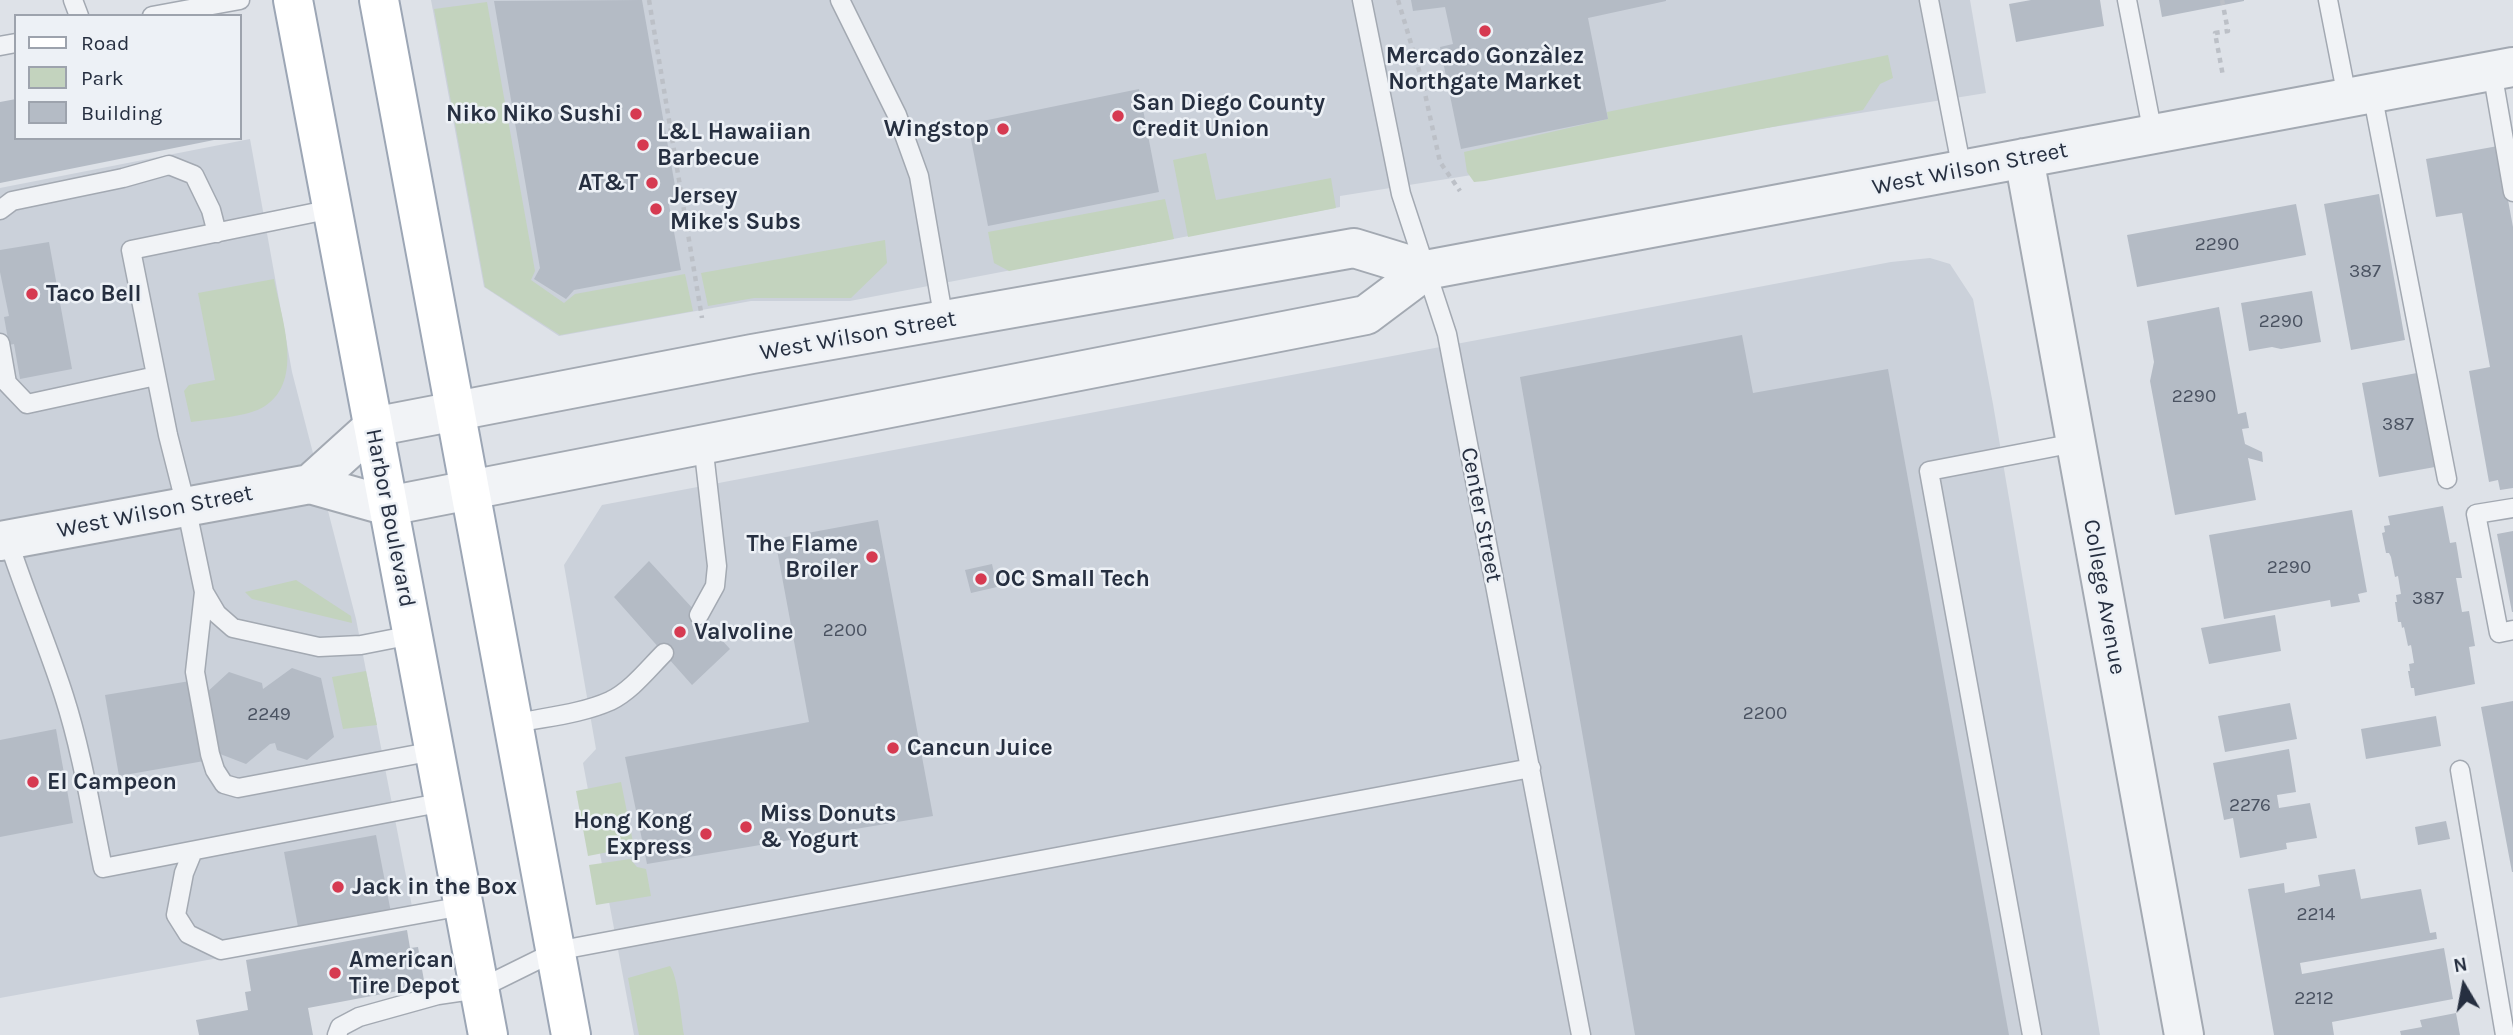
<!DOCTYPE html>
<html>
<head>
<meta charset="utf-8">
<style>
  body { margin:0 }
  #map { position:relative; width:2513px; height:1035px; overflow:hidden; background:#dee2e8; font-family:Karla,sans-serif }
  canvas { display:block }
  .legend { position:absolute; left:14px; top:14px; width:228px; height:126px; box-sizing:border-box; background:#edf1f6; border:2px solid #9da3ad; margin:0; padding:9px 12px; list-style:none; font-size:21px; color:#262f40 }
  .legend li { display:flex; align-items:center; gap:14px; height:35px }
  .legend b { width:35px; border:2px solid #9da3ad }
  .north { position:absolute; left:2429px; top:951px; width:70px; height:70px; -webkit-text-stroke:5px #edf1f6; paint-order:stroke; rotate:350deg; font-size:19px; font-weight:700; line-height:28px; text-align:center; color:#262f40 }
  .north::after { content:''; display:block; margin:auto; width:24px; height:32px; background:#262f40; clip-path:polygon(50% 0,100% 100%,50% 72%,0 100%) }
</style>
</head>
<body>
<div id="map">
<canvas width="2513" height="1035"></canvas>
<ul class="legend">
<li><b style="height:9px;background:#fff"></b>Road</li>
<li><b style="height:19px;background:#c3d3be"></b>Park</li>
<li><b style="height:19px;background:#b4bbc5"></b>Building</li>
</ul>
<div class="north">N</div>
</div>
<script>
const c = document.querySelector('canvas').getContext('2d');
c.lineJoin = 'round';
function fillPath(path, color) {
  c.fillStyle = color;
  c.fill(path, 'evenodd');
}
function stroke(path, color, width, dash) {
  c.strokeStyle = color;
  c.lineWidth = width;
  c.lineCap = dash ? 'butt' : 'round';
  c.setLineDash(dash || []);
  c.stroke(path);
}
function write(font, color, halo, rows, align = 'center') {
  c.font = font + ' Karla,sans-serif';
  c.lineWidth = 5;
  c.setLineDash([]);
  c.textBaseline = 'middle';
  c.strokeStyle = halo;
  c.fillStyle = color;
  for (const [text, x, y, turn = 0] of rows) {
    c.save();
    c.translate(x, y);
    c.rotate((+turn || 0) * Math.PI / 180);
    c.textAlign = isNaN(turn) ? turn : align;
    if (halo) c.strokeText(text, 0, 0);
    c.fillText(text, 0, 0);
    c.restore();
  }
}
fillPath(new Path2D(`
  M431,0h1539l16,93 -646,103v11l-490,94h-99l-192,35 -75,-49z
  M250,139l42,233 64,247 59,303 -415,76v-810z
  M1930,258l20,6 23,35 20,105 107,631h-1466l-51,-272 13,-14 -32,-184 38,-60 1289,-243z`), '#cbd1da');
fillPath(new Path2D(`
  M487,2l48,269 -4,9 33,23 11,-9 110,-20 8,37 -133,24 -75,-48 -51,-278z
  M1888,55l5,23 -13,6 -17,26 -378,71 -11,1 -7,-10 -3,-20 144,-33 -1,-7z
  M1206,153l10,47 115,-22 5,30 -148,29 -15,-77z
  M1165,199l9,40 -165,32 -15,-8 -6,-31z
  M885,240l2,23 -36,35h-97l-46,8 -7,-33z
  M274,279c7,38 31,101 -9,127 -16,11 -54,13 -74,16l-7,-31 5,-6 26,-5 -17,-87z
  M296,580l55,36 1,7 -100,-24 -7,-7z
  M366,671l11,54 -34,4 -11,-52z
  M621,782l13,65 -46,9 -12,-65z
  M630,859l7,8 9,2 5,27 -55,9 -7,-40z
  M670,966c8,10 11,53 14,69h-45l-11,-57z`), '#c3d3be');
fillPath(new Path2D(`
  M642,0l35,197 -9,2 13,71 -107,20 -8,9 -32,-20 6,-11 -46,-267z
  M1411,0h255v1l-78,17 20,101 -147,30 -21,-102 13,-3 -8,-37 -32,4z
  M2031,0h69l4,26 -88,16 -7,-38z
  M2159,0h85v1l-82,16z
  M1139,89l20,103 -171,34 -20,-102z
  M16,99v39l203,1 -219,44v-81z
  M2498,146l15,81v261l-13,2 -2,-10 -9,2 -20,-111 21,-4 -28,-154 -26,4 -10,-58z
  M2379,194l26,146 -54,10 -27,-146z
  M2296,204l10,51 -169,32 -10,-52z
  M49,242l23,127 -52,10 -6,-35 -5,1 -5,-28 5,-1 -9,-44v-22z
  M2312,291l9,51 -40,7 -9,-2 -23,4 -8,-48z
  M2219,307l19,107 8,-2 3,16 -7,1 3,15 17,8 1,10 -15,-4 8,42 -81,15 -25,-134 4,-19 -7,-41z
  M1742,335l11,58 135,-24 121,666h-374l-115,-658z
  M2417,373l18,94 -56,10 -17,-94z
  M2443,506l7,37 6,-1 6,36h-6l6,34 7,-1 6,35 -6,1 6,37 -60,12 -1,-8h-3l-3,-17h2l-1,-7 5,-1 -3,-18 -3,1 -4,-19 -2,1 -1,-6h-3l-3,-20h2l-1,-7 5,-1 -3,-18 -3,1 -4,-20 -2,-4h-3l-4,-20 3,-1 -1,-6 6,-1 -2,-9z
  M2352,510l15,82 -9,2 2,8 -29,5 -1,-7 -106,19 -15,-84z
  M878,520l55,296 -286,48 -22,-107 184,-35 -34,-183z
  M2513,531v81h-1l-15,-78z
  M649,561l81,88 -38,36 -78,-88z
  M992,564l5,23 -26,6 -6,-23z
  M2275,615l6,36 -72,13 -8,-36z
  M292,668l29,10 13,59 -27,23 -30,-10 -2,-7 -5,1 -24,20 -31,-12 -10,-58 24,-22 33,11 1,6z
  M190,681l14,80 -85,15 -14,-81z
  M2513,701v171h-1l-31,-165z
  M2290,703l7,36 -72,13 -7,-36z
  M2436,716l5,30 -75,13 -5,-30z
  M56,729l17,94 -73,14v-97z
  M2289,749l7,43 -19,3 2,13 31,-5 7,35 -31,5 1,6 -47,9 -7,-40 -9,2 -11,-57z
  M2446,821l4,18 -32,6 -3,-18z
  M376,835l17,88 -94,9 -15,-80z
  M2355,869l6,30 60,-10 9,44 6,-1 1,7 -137,24 2,11 142,-26 9,51 -121,23 2,13h-60l-26,-146 36,-6 1,10 35,-7 -2,-11z
  M407,930l3,18 8,-1 7,39 -117,22 5,27h-114l-3,-15 52,-10 -3,-18 6,-1 -5,-31z
  M2456,1013l4,22h-59l-1,-4 22,-4 -2,-7z`), '#b4bbc5');
const service = new Path2D(`
  M73,0l6,16
  M840,0l57,115 22,61 25,145
  M1362,0l39,194 46,140 134,701
  M1929,0l33,170
  M2127,0l26,134
  M2328,0l19,97
  M152,16l88,-16
  M0,46l16,-3
  M2492,71l21,121
  M2372,93l75,386
  M332,209l-201,41 37,185 18,71 18,86 -9,80 15,82 5,16 9,14 14,4 196,-37
  M0,210l12,-9 111,-23 46,-13 25,10 17,35 6,23
  M0,343l7,40 20,21 129,-28
  M2513,508l-37,6 23,119 14,-3
  M8,540c17,53 39,103 56,156 18,56 27,114 39,172l341,-66
  M204,592l13,22 16,14 86,19 42,-2 51,-10
  M699,615l16,-29 2,-20 -14,-122
  M513,724c32,-7 68,-10 97,-23 21,-10 38,-32 54,-48
  M2460,770l45,265
  M193,851l-9,22 -8,42 12,19 33,16 242,-44
  M337,1035l3,-8 19,-10 79,-22 41,-6 77,-38 975,-183
  M2032,1035l-103,-564 146,-28`);
const tertiary = new Path2D(`
  M2024,158l160,877
  M310,484l63,-57 379,-73 602,-106 72,22 1087,-203
  M0,541l310,-57 78,22 978,-191 60,-45`);
const primary = new Path2D(`
  M293,0l195,1035
  M379,0l192,1035`);
stroke(service, '#a3a9b2', 21);
stroke(tertiary, '#a3a9b2', 42);
stroke(primary, '#9ca6b5', 42);
stroke(new Path2D(`
  M649,0l53,318
  M1398,0l24,80 18,82 20,29
  M2222,0l6,31 -13,2 8,43`), '#bcc0c7', 4.5, [5, 5]);
stroke(service, '#f1f3f6', 18);
stroke(tertiary, '#f1f3f6', 38);
stroke(primary, '#fff', 38);
for (const [x, y, r, color] of [
  [1485,31,7,"#d63a51"],
  [636,114,7,"#d63a51"],
  [1118,116,7,"#d63a51"],
  [1003,129,7,"#d63a51"],
  [643,145,7,"#d63a51"],
  [652,183,7,"#d63a51"],
  [656,209,7,"#d63a51"],
  [32,294,7,"#d63a51"],
  [872,557,7,"#d63a51"],
  [981,579,7,"#d63a51"],
  [680,632,7,"#d63a51"],
  [893,748,7,"#d63a51"],
  [33,782,7,"#d63a51"],
  [746,827,7,"#d63a51"],
  [706,834,7,"#d63a51"],
  [338,887,7,"#d63a51"],
  [335,973,7,"#d63a51"]
]) {
  const dot = new Path2D();
  dot.arc(x, y, r, 0, 2 * Math.PI);
  c.fillStyle = color;
  c.fill(dot);
  stroke(dot, '#edf1f6', 2.5);
}
write('19px', '#4a5261', null, [
  ["2290",2217,245],
  ["387",2365,272],
  ["2290",2281,322],
  ["2290",2194,397],
  ["387",2398,425],
  ["2290",2289,568],
  ["387",2428,599],
  ["2200",845,631],
  ["2200",1765,714],
  ["2249",269,715],
  ["2276",2250,806],
  ["2214",2316,915],
  ["2212",2314,999]
]);
write('bold 23px', '#262f40', '#edf1f6', [
  ["Mercado Gonzàlez",1485,56,"center"],
  ["Northgate Market",1485,82,"center"],
  ["San Diego County",1132,103],
  ["Credit Union",1132,129],
  ["Niko Niko Sushi",622,114,"right"],
  ["Wingstop",989,129,"right"],
  ["L&L Hawaiian",657,132],
  ["Barbecue",657,158],
  ["AT&T",638,183,"right"],
  ["Jersey",670,196],
  ["Mike's Subs",670,222],
  ["Taco Bell",46,294],
  ["The Flame",858,544,"right"],
  ["Broiler",858,570,"right"],
  ["OC Small Tech",995,579],
  ["Valvoline",694,632],
  ["Cancun Juice",907,748],
  ["El Campeon",47,782],
  ["Miss Donuts",760,814],
  ["& Yogurt",760,840],
  ["Hong Kong",692,821,"right"],
  ["Express",692,847,"right"],
  ["Jack in the Box",352,887],
  ["American",349,960],
  ["Tire Depot",349,986]
], 'left');
write('23px', '#262f40', '#edf1f6', [
  ["West Wilson Street",1970,169,-11],
  ["West Wilson Street",858,336,-10],
  ["West Wilson Street",155,512,-11],
  ["Center Street",1481,515,79],
  ["Harbor Boulevard",390,518,79],
  ["College Avenue",2104,597,80]
]);
</script>
</body>
</html>
